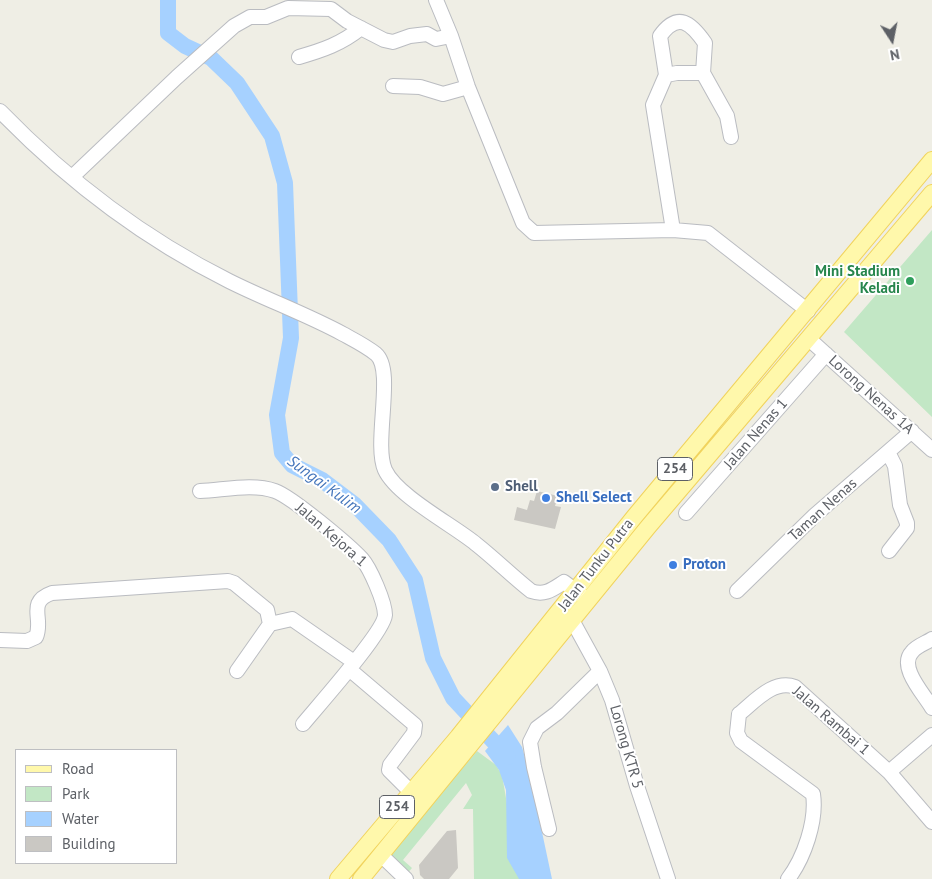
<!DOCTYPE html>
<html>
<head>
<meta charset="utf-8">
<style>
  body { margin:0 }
  #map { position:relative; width:932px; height:879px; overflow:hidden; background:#efeee5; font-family:"PT Sans",sans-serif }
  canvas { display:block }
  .legend { position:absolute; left:15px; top:749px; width:162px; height:115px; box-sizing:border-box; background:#fff; border:1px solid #bebfc2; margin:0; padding:6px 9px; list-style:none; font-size:15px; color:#5d6066 }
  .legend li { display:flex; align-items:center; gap:10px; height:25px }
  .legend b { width:25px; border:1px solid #bebfc2 }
  .north { position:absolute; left:867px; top:15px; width:50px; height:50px; -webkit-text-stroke:4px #fff; paint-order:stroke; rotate:169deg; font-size:14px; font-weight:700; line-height:20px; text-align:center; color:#5d6066 }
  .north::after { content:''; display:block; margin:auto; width:18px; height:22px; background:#5d6066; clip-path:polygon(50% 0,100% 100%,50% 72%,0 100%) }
</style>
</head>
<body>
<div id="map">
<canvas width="932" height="879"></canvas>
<ul class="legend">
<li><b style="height:6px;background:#fff8ab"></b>Road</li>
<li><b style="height:14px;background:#c2e7c5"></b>Park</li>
<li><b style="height:14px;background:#a6d1ff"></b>Water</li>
<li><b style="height:14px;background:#cac8c3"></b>Building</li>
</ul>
<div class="north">N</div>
</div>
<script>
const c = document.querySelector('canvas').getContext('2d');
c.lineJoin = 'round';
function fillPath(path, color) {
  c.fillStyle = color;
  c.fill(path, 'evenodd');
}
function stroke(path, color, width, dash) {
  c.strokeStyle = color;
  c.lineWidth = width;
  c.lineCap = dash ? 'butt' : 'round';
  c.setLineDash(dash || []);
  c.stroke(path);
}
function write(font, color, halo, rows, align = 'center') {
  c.font = font + ' "PT Sans",sans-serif';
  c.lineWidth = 4;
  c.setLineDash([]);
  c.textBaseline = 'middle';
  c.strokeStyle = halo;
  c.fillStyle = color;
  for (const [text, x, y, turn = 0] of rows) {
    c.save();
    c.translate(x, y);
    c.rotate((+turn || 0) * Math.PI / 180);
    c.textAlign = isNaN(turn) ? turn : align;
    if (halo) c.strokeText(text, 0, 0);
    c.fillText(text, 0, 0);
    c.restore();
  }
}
fillPath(new Path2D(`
  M932,230v187l-88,-85z
  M477,751l19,14 6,10 18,104h-46l-1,-70h-10l9,-14 -6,-12 -63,77 9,8 -8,9 -19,-19z`), '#c2e7c5');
fillPath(new Path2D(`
  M508,725l14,22 7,24 23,108h-33l-12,-21 -1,-68 -7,-20 -14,-19z`), '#a6d1ff');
stroke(new Path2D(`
  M168,0v33l17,13 26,12 26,25 35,53 13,47 6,155 -14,77 5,38 10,12 30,15 33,25 34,35 26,40 18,78 20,40 55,59`), '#a6d1ff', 16);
fillPath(new Path2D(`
  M537,491l21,5 -3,10 6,1 -6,22 -41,-9 3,-13 10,3 3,-10 4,1z
  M456,830l2,38 -9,11h-25l-4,-4 -1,-10 28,-34z`), '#cac8c3');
const minor = new Path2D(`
  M436,0l15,36 17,51 55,136 11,10 139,-3 35,3 100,78
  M299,57c24,-7 42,-13 62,-29
  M666,75l11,-2h26
  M393,86l27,1 23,7 25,-7
  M0,111c67,69 143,127 229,170 38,19 77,33 114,53 11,6 23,12 33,20 19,16 -3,89 9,116 12,26 68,55 91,74 19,15 36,32 55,47 14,5 22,-2 33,-9l20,15
  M72,177l105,-100 57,-51 16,-9h16l22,-9 43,1 16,12 37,19 9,2 17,-6 17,-2 9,5 15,-3
  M673,230l-20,-125 13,-30 -6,-39c18,-25 31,-13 45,7l-2,30 24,43 4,21
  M809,339l123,111
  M888,452l7,14 5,39 7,18v5l-18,23
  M200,491c24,-1 53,-8 75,0 17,6 74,54 87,68 8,9 23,43 23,56 -1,17 -68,92 -82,109
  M686,513l140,-159
  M737,591l78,-76 97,-84
  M572,620l28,51 12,29 25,86 31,93
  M270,624l22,-5 62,43
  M932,639c-6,4 -16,7 -20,13 -14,15 12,42 20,56
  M0,640l27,1 9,-4c8,-18 -10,-35 16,-44l176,-12 6,2 33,27 3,14 -33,47
  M349,669l66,56 -1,8 -24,32 -1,5 21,21
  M889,772l43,-37
  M549,829l-15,-62 -4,-25 7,-14 20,-15 43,-42
  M381,855l25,24
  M788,879c16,-21 29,-58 25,-85l-72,-53 -4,-8 2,-19c16,-13 35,-35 56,-27l94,85 43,50`);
const major = new Path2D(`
  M338,879l120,-142 177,-221 297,-356
  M361,879l287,-352 284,-334`);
stroke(minor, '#babcc1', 16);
stroke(major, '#f1d35d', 18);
stroke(minor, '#fff', 14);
stroke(major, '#fff8ab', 16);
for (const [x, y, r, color] of [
  [910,281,5,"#2e9e5b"],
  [495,487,5,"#5c6f8a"],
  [546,498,5,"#3f7fe0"],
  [673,565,5,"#3f7fe0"]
]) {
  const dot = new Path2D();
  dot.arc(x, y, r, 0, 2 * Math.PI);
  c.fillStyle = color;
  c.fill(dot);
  stroke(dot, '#fff', 2);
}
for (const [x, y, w] of [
  [675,469,35],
  [397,807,35]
]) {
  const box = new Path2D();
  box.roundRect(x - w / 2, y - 11.5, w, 23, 4);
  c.fillStyle = '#fff';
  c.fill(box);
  stroke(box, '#5d6066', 1);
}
write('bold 14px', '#5d6066', null, [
  ["254",675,469],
  ["254",397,807]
]);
write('bold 15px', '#27864d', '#fff', [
  ["Mini Stadium",900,272],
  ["Keladi",900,289]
], 'right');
write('15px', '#5d6066', '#fff', [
  ["Lorong Nenas 1A",871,395,42],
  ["Jalan Nenas 1",756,434,-49],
  ["Taman Nenas",823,510,-42],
  ["Jalan Kejora 1",331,535,41],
  ["Jalan Tunku Putra",596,565,-52],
  ["Jalan Rambai 1",831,721,41],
  ["Lorong KTR 5",626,747,74]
]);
write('bold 15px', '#4e5e75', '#fff', [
  ["Shell",505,487]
], 'left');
write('bold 15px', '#366cbe', '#fff', [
  ["Shell Select",556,498],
  ["Proton",683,565]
], 'left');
write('italic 16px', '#4475bb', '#fff', [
  ["Sungai Kulim",324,485,36]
]);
</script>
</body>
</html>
